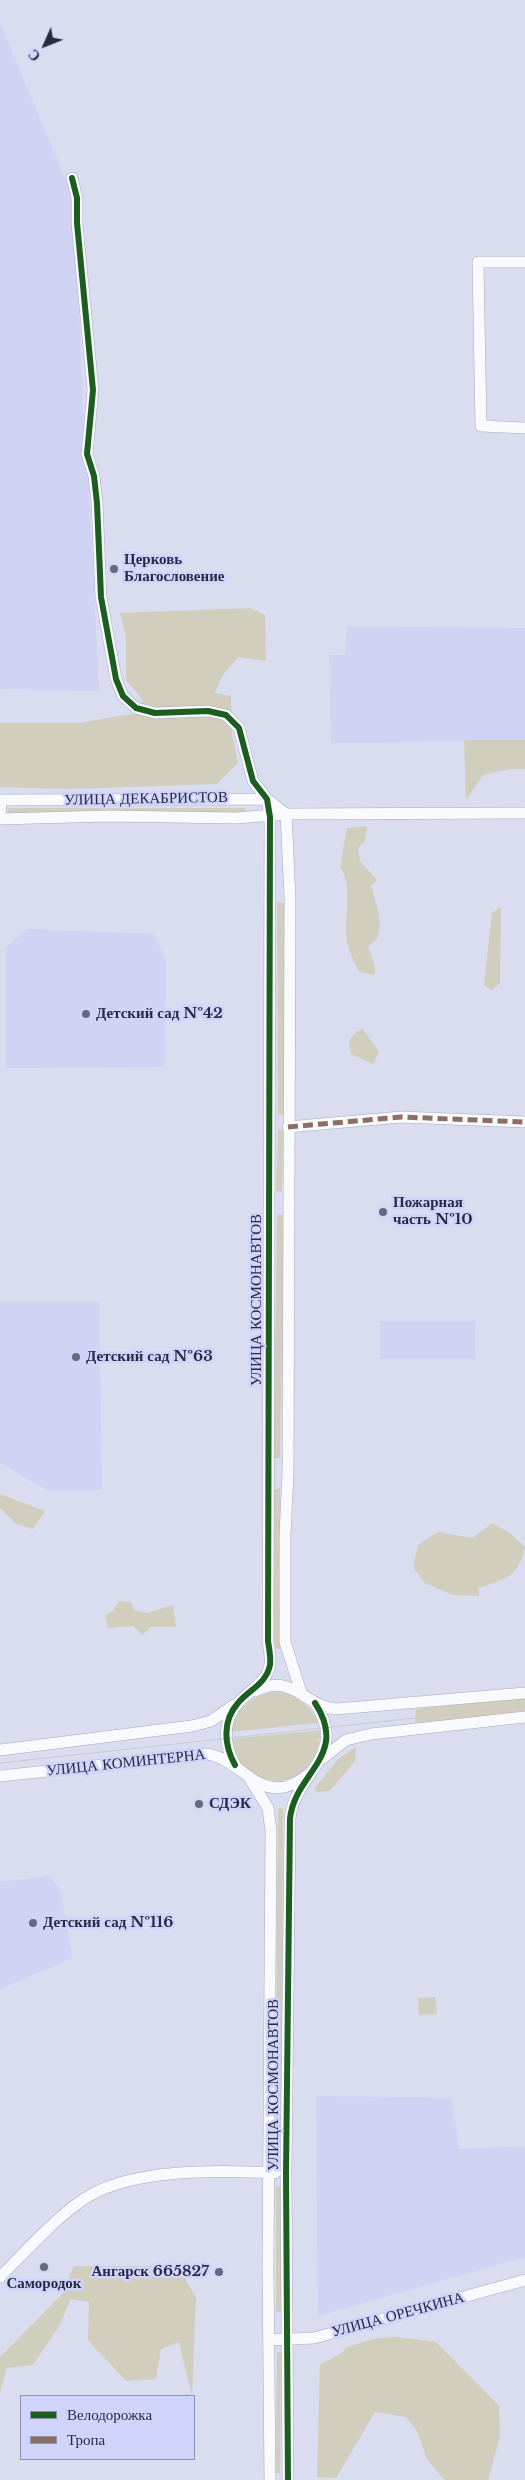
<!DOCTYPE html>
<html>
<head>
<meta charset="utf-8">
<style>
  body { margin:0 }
  #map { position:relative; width:525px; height:2480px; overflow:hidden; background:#dadcf0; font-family:"Libre Baskerville",serif }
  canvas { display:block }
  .legend { position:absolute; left:20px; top:2395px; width:175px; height:65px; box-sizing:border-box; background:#d0d4fa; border:1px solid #8d90b1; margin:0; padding:6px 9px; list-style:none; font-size:15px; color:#292a43 }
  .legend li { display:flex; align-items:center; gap:10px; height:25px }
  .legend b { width:25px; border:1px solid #8d90b1 }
  .north { position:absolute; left:20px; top:20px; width:50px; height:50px; -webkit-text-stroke:4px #d0d4fa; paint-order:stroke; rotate:226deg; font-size:14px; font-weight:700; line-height:20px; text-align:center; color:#292a43 }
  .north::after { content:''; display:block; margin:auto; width:18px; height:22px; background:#292a43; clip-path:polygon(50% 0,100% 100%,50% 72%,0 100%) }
</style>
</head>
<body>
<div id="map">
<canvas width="525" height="2480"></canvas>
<ul class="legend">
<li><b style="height:6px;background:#1b5e20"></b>Велодорожка</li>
<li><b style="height:6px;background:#8d6e63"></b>Тропа</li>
</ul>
<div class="north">С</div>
</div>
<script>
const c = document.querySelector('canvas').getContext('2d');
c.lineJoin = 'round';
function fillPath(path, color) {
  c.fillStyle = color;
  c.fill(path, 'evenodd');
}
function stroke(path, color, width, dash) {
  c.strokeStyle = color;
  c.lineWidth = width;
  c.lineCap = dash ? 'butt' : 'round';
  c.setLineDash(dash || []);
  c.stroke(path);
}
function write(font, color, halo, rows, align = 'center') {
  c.font = font + ' "Libre Baskerville",serif';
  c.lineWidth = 5;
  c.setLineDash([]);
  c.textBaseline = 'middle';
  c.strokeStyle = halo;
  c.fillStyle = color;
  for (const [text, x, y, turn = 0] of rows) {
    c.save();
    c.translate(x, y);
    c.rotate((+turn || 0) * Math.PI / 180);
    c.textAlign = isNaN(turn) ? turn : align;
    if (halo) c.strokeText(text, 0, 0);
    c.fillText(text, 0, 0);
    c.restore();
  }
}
fillPath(new Path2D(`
  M0,23l72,172 4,50 8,185 -2,15 6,26 11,220 -99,-2z
  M347,626l178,2v113l-194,2 -2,-88h16z
  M27,929l127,5 12,28 -1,105 -159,1v-121z
  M0,1302h99l3,188h-55l-47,-27z
  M380,1321h95v38h-95z
  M49,1876l11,13 13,69 -73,31v-107z
  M316,2096l136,2 7,51 66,-3v111l-207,59z`), '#d0d3f3');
fillPath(new Path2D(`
  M250,608l15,7 1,46 -28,-4 -15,18 -8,18 16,3 1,38 6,29 -21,21 -149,5 -68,-2v-64h79l58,-10 6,-13 -17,-20v-43l-6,-24z
  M464,740h61v29h-16l-26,6 -17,25z
  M8,808h237v5h-237z
  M367,826l-2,15 -7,7 2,13 17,19 -6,6c5,19 19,49 -3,60l7,21v8l-16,-3c-6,-13 -12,-24 -13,-38 -1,-21 7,-49 -6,-67l7,-39z
  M277,902l9,1 -2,211 -6,1z
  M501,907l-1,76 -8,7 -8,-5 8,-72z
  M363,1029l16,23 -6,12 -22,-10 -2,-14 7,-8z
  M278,1130h5l-1,62 -6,-1z
  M277,1214l7,1 -4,243h-6z
  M280,1488v161l-6,-1v-158z
  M0,1494l45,17 -12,18 -17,-5 -16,-16z
  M492,1523l19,11 14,13c-7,31 -20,32 -47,41l1,8 -26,-1 -28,-12 -12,-16 5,-22 20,-13 35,6z
  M119,1601l12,1 3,8 13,3 26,-8 3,22h-26l-7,8 -10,-9 -25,2 -3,-13 8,-4z
  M274,1692c21,1 36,12 44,31l-87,9c5,-22 20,-37 43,-40z
  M525,1697v16l-110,11 1,-15z
  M320,1730c1,37 -33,65 -67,43 -6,-4 -11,-7 -14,-12 -5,-7 -6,-15 -8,-22z
  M356,1747l-1,14 -22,26 -4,4 -12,1 -3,-3 24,-30z
  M278,1808h5l-2,350h-6z
  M435,1997l2,17 -18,1 -1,-17z
  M276,2186h5v126h-5z
  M74,2266h104l18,32 -4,98 -13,-54 -18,7 -5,30 -30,2 -38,-41 1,-38 -18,-3 -13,29 -25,37 -26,3 -7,24v-35l62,-63z
  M397,2337l39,5 63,64 1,30 -12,44h-44l-17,-21 -10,-28 -11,-14 -31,-5 -39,66 -19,-1 3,-113 19,-9 8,-8 30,-9z
  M277,2352h4l-1,121h-4z`), '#d1cebe');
const minor = new Path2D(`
  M72,178l5,20v25l16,167 -6,64 7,22 3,27 4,94 15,82 7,17 13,12 19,5 53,-2 18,4 13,13 14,53 14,18 3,18 -2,824c1,7 3,16 2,24 -4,19 -20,24 -32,38 -16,18 -14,42 -3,62
  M525,262h-47l3,164 44,2
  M0,800l267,-1 19,15
  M1,800l-1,19 108,-3 128,2 50,-4 239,-1
  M286,814l4,84 -2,575 -3,62v107l16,50
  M288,1127l113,-10 124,5
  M255,1691c39,-19 48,15 81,18l189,-16
  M0,1750l192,-24 19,-5 23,-16
  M323,1758l23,-18 25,-6 154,-17
  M0,1776l207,-22c39,6 54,58 102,20
  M250,1779l18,29 3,23 -3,435 2,214
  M0,2277c27,-27 53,-57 84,-78 46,-31 136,-29 191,-26
  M269,2340l45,-2 211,-58
  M288,2480l-2,-307 4,-354c4,-46 60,-63 25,-116`);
stroke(minor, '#a7a9bd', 12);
stroke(minor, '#f9fafd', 11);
stroke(new Path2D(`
  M0,1763l525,-57`), '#c9cad1', 1);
stroke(new Path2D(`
  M288,1127l113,-10 124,5`), '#8d6e63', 5, [10, 5]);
stroke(new Path2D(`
  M72,178l5,20v25l16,167 -6,64 7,22 3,27 4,94 15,82 7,17 13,12 19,5 53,-2 18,4 13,13 14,53 14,18 3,18 -2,824c1,7 3,16 2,24 -4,19 -20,24 -32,38 -16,18 -14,42 -3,62
  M288,2480l-2,-307 4,-354c4,-46 60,-63 25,-116`), '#1b5e20', 6);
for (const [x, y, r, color] of [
  [114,569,5,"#676880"],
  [86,1014,5,"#676880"],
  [383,1212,5,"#676880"],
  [76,1357,5,"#676880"],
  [199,1804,5,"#676880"],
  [33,1923,5,"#676880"],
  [44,2267,5,"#676880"],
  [219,2272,5,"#676880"]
]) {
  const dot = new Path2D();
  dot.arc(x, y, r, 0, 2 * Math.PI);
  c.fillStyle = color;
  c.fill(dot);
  stroke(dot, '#d0d4fa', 2);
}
write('bold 15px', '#292a43', '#d0d4fa', [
  ["Церковь",124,560],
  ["Благословение",124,577],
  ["Детский сад №42",96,1014],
  ["Пожарная",393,1203],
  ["часть №10",393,1220],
  ["Детский сад №63",86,1357],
  ["СДЭК",209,1804],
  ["Детский сад №116",43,1923],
  ["Ангарск 665827",209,2272,"right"],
  ["Самородок",44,2284,"center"]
], 'left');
write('15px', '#292a43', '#d0d4fa', [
  ["УЛИЦА ДЕКАБРИСТОВ",146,799,-1],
  ["УЛИЦА КОСМОНАВТОВ",257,1300,-90],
  ["УЛИЦА КОМИНТЕРНА",126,1763,-6],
  ["УЛИЦА КОСМОНАВТОВ",274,2085,-90],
  ["УЛИЦА ОРЕЧКИНА",398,2315,-15]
]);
</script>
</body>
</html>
